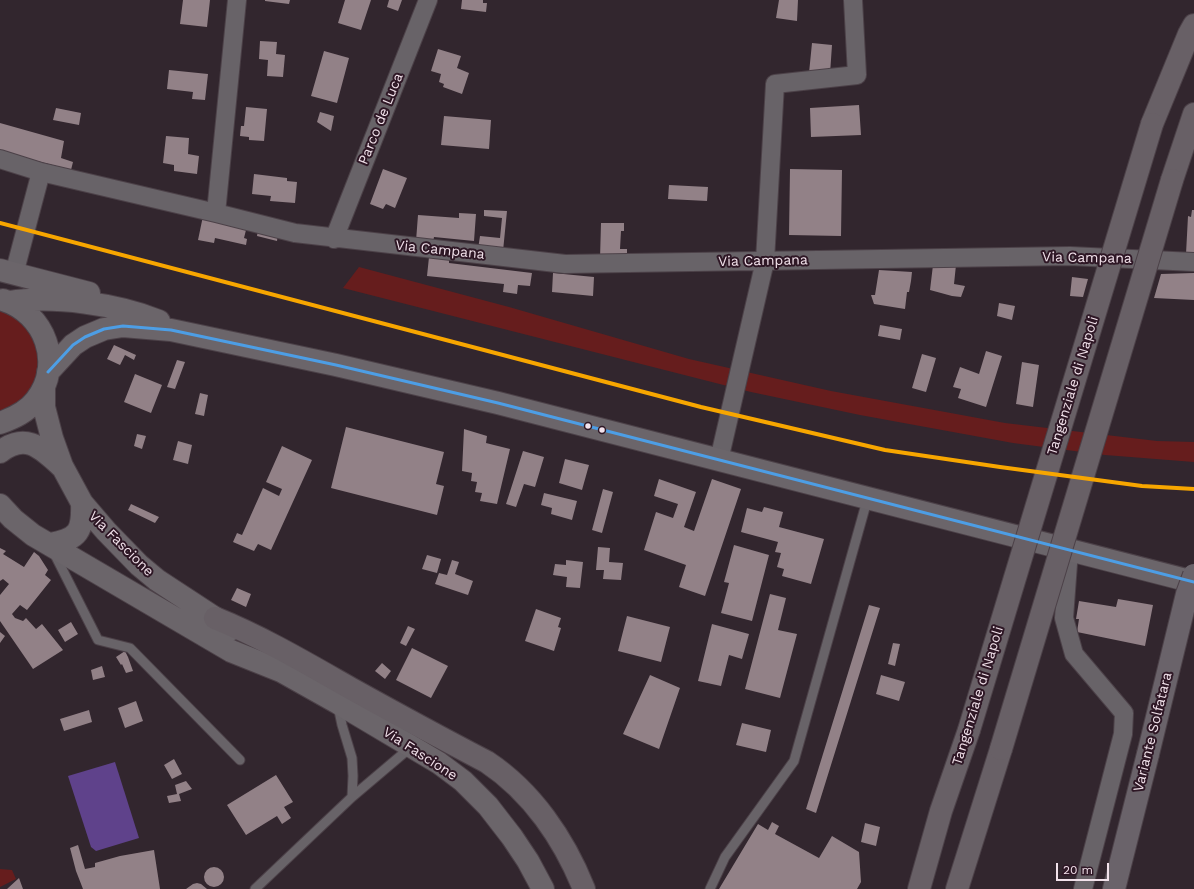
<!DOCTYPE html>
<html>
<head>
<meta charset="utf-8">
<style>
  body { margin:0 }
  #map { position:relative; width:1194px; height:889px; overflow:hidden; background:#32262e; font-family:"Work Sans",sans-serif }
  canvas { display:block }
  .scale { position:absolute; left:1056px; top:863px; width:53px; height:18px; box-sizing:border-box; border:2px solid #f2e2eb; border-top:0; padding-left:5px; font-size:12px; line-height:14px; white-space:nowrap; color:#f2e2eb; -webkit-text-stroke:3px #2e1725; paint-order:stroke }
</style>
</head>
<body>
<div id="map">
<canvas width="1194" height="889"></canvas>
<div class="scale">20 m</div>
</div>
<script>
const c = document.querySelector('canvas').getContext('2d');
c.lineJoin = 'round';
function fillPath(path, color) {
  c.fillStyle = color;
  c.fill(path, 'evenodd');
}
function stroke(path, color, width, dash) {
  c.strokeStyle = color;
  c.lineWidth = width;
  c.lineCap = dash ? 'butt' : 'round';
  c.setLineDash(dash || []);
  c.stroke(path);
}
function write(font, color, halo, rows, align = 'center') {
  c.font = font + ' "Work Sans",sans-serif';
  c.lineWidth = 4;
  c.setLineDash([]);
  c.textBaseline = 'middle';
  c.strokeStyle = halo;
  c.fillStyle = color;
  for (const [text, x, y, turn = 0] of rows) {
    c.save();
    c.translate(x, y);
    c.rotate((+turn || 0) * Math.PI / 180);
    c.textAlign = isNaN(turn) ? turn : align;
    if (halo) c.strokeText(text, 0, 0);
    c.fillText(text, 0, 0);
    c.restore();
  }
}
fillPath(new Path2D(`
  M359,267l150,40 180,52 142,32 174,32 152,18 37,1v20l-89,-7 -92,-12 -153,-28 -109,-23 -408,-104z
  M0,310c5,3 12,5 17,8 23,17 30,54 11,77 -8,9 -17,14 -28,19z
  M0,869l12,1 4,9 -16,8z`), '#661d1d');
fillPath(new Path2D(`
  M115,762l24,76 -43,13 -5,-4 -23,-71z`), '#5f428b');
fillPath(new Path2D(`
  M183,0h27l-3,27 -27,-3z
  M265,0h25l-1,4 -24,-3z
  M345,0h26l-10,30 -23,-7z
  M389,0h13l-4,11 -11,-4z
  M462,0h21v3h4l-1,9 -25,-3z
  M779,0h19l-1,21 -21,-3z
  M260,41l17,1 -1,12 9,1 -2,22 -16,-1 1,-16 -9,-1z
  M812,43l20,2 -2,29 -21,-1z
  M438,49l23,7 -4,12 12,5 -7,21 -19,-7 1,-3 -5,-2 2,-8 -10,-3z
  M324,51l25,7 -12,45 -26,-7z
  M169,70l39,4 -3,26 -13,-1 1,-7 -26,-3z
  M859,105l2,30 -50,2 -1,-29z
  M246,107l21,2 -3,32 -15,-1v-3l-9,-1 1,-10h3z
  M56,108l25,5 -2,12 -26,-5z
  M320,112l14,4 -3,15 -14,-9z
  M444,116l47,4 -2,29 -48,-4z
  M0,123l64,18 -3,17 12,4 -2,8 -71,-19z
  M166,136l23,2 -1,16 11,2 -2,18 -23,-3v-6l-11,-2z
  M383,169l24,9 -12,30 -9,-4 -3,5 -13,-5z
  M790,169l52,1 -1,66 -52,-1z
  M254,174l33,4v3l10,1 -2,21 -25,-2 1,-5 -19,-2z
  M669,185l39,2 -1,14 -39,-2z
  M484,210l23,1 -4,40 -25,-2 2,-13 20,2 2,-20 -18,-2z
  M1192,210h2v44h-8l2,-38 3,1z
  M459,213l17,1 -2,27 -40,-4 -1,5 -17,-1 2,-26 41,3z
  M203,216l44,10 -3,12 3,1 -1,6 -31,-7 -1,5 -16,-3z
  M601,223h23v8h-3l-1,18h7v11l-27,-1z
  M258,230l20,4 -1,7 -20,-5z
  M429,257l20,2v4l83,10 -2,13 -12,-1 -1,9 -14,-2 1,-8 -77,-8z
  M933,265h23l-2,19 11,2 -4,11 -9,-1 -22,-6z
  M879,270l33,2 -1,9 -2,11h-2l-2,17 -31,-5 -3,-9h4z
  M553,273l41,4 -1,19 -41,-4z
  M1194,273v27l-40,-2 7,-24z
  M1072,277l16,2 -5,18 -13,-1z
  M999,303l16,3 -3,14 -15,-4z
  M880,325l22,4 -2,11 -22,-4z
  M114,345l22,10 -2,5 -9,-5 -5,10 -13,-6z
  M986,351l16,5 -16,51 -28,-9 3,-9 -8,-2 7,-20 19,7z
  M922,354l14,4 -10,34 -14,-4z
  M177,360l8,2 -10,27 -8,-2z
  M1022,362l17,3 -6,42 -17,-3z
  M135,374l27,11 -11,28 -27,-11z
  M200,393l8,2 -4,21 -9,-2z
  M346,427l98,25 -8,32 8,2 -7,29 -106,-27z
  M464,429l23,7 -1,7 24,6 -13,55 -17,-3 2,-8 -7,-1 2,-10 -6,-1 1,-8 -10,-2z
  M137,434l9,2 -4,13 -8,-3z
  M178,441l14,4 -4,19 -15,-4z
  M282,446l30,14 -41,90 -13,-6 -4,7 -21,-9 4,-9 5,2 21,-47 16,8 3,-7 -16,-7z
  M523,451l21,6 -9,30 -11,-3 -8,23 -10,-3z
  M565,459l24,6 -7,25 -23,-7z
  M659,479l37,13 -12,35 10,4 18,-52 29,10 -36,107 -26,-9 7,-22 -42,-15 12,-38 17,6 5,-14 -24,-8z
  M603,489l10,3 -11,41 -10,-3z
  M544,493l33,8 -5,19 -21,-6 1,-6 -11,-3z
  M131,504l28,13 -4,6 -27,-13z
  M764,507l19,5 -4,15 45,12 -13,45 -29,-8 2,-7 -7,-2 4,-14 -6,-1 3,-10 -37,-10 6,-24 15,4z
  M734,545l35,10 -17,66 -31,-8 8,-30 -5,-1z
  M598,547l12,1 -1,14 14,1 -2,17 -18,-1 1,-9h-8z
  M0,548l6,3 -3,3 21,13 10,-15 5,4 9,14 -3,5 6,5 -24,30 -7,-5 -8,9 3,4 8,3 3,-3 10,11 6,-5 21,26 -30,19 -33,-48v-26l9,-11 -6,-5 -3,2z
  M427,555l14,4 -4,14 -15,-4z
  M452,560l7,2 -4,12 18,7 -5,14 -33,-11 4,-11 8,2z
  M566,560l17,2 -3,26 -14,-1 1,-10 -14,-2 2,-11 11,1z
  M237,588l14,6 -5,13 -15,-7z
  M770,594l16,4 -8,32 19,4 -17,64 -35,-9z
  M1118,599l35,6 -8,41 -68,-14 2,-13h-3l3,-18 37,6z
  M869,605l11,3 -64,205 -10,-4z
  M536,609l25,9 -3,9 3,1 -7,23 -29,-10z
  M627,616l43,11 -9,35 -43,-11z
  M71,622l7,12 -13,8 -7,-12z
  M712,624l37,10 -7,25 -13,-4 -8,31 -23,-5z
  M408,626l7,3 -9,17 -6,-3z
  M0,632l5,4 -5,7z
  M893,643l7,1 -5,22 -7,-2z
  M412,648l36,18 -17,32 -35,-18z
  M125,651l3,6 5,14 -7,2 -4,-9 -1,1 -5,-8z
  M382,663l9,8 -6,8 -10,-8z
  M102,666l3,11 -12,3 -2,-10z
  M650,675l30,13 -21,61 -36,-15z
  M881,675l24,7 -6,19 -23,-7z
  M136,701l7,20 -18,7 -7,-20z
  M89,710l3,12 -28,9 -4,-12z
  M742,723l29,7 -5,22 -30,-7z
  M174,759l8,15 -10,5 -8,-14z
  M276,775l17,27 -9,5 7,11 -9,6 -5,-8 -31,19 -19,-30z
  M186,781l6,8 -13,5 2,7 -12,2 -2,-7 10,-2 -2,-9z
  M772,822l7,4 -4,8 44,24 13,-22 27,16 2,30 -4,7h-138l39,-65 10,6z
  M865,823l15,4 -4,19 -15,-4z
  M78,845l7,24 10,-2v-4l25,-7 34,-6 6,39h-77l-7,-18 -6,-23z
  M204 877a10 10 0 1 1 20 0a10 10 0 1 1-20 0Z
  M19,878l4,11h-16z
  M197,883l4,1 6,5h-21l7,-5z`), '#928187');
const lane = new Path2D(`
  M53,551l45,89 32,8 110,112
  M338,706l4,19 10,33 1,18 -1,21
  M255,889l97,-92 59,-50
  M710,889l15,-32 69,-96 74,-264`);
const street = new Path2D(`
  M0,159l41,13
  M216,213l21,-213
  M334,239l94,-239
  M14,274l27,-102 175,41 79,20 270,31 505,-8 124,6
  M719,460l46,-199 10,-177 82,-9 -4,-75
  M1069,550l-5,68 10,36 50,59 -1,21 -40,155`);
const secondary = new Path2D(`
  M0,270l89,23
  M9,302c44,-7 108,2 150,19
  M48,372l25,-27 12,-8 19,-8 19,-3 48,4 165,35 162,38 696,179
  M44,387v20l8,31 10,28 20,37 24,28 33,34 18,15 58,38 15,12
  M0,423c14,-5 27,-11 36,-23 28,-36 9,-87 -33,-100
  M0,452c26,-20 41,-4 61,14
  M0,505l13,14 20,16 198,116 50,20 57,32 101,60 24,18 25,25 24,31 16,24 15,28
  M50,544c29,-5 33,-13 32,-41`);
const primary = new Path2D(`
  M1114,889l34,-135`);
const highway = new Path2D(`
  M1152,124l37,-90 5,-9
  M1172,180l22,-66
  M215,618c47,19 91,45 135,70 45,25 91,50 137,74 45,30 77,77 97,127
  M919,889l22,-78 28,-81
  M957,889l44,-140`);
stroke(lane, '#4c4148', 11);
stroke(street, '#4c4148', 20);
stroke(secondary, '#4c4148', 24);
stroke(primary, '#4c4148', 24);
stroke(highway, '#4c4148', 24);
stroke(lane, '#686368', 9);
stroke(street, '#686368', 18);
stroke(secondary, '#6b656a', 22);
stroke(primary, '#6a636a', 22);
stroke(highway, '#686066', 22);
const primaryBridge = new Path2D(`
  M1148,754l39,-160 7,-19`);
const highwayBridge = new Path2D(`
  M969,730l183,-606
  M1001,749l171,-569`);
stroke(primaryBridge, '#4c4148', 24, []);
stroke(highwayBridge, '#4c4148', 24, []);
stroke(primaryBridge, '#6a636a', 22);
stroke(highwayBridge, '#686066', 22);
stroke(new Path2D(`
  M48,372l25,-27 12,-8 19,-8 19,-3 48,4 165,35 162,38 696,179`), '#4d9ee5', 3);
stroke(new Path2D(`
  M0,223l701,184 184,43 115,17 142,19 52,3`), '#f7a600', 4);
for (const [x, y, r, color] of [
  [588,426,3.5,"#f2e2eb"],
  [602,430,3.5,"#f2e2eb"]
]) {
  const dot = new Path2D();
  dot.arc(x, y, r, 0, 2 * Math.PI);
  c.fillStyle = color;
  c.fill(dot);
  stroke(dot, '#2e1725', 1.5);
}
write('14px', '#f2e2eb', '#2e1725', [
  ["Parco de Luca",381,119,-68],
  ["Via Campana",440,250,6],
  ["Via Campana",1087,258,1],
  ["Via Campana",763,261,-1],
  ["Tangenziale di Napoli",1073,386,-73],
  ["Via Fascione",121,544,45],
  ["Tangenziale di Napoli",978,696,-73],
  ["Variante Solfatara",1153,732,-76],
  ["Via Fascione",420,754,33]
]);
</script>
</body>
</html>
